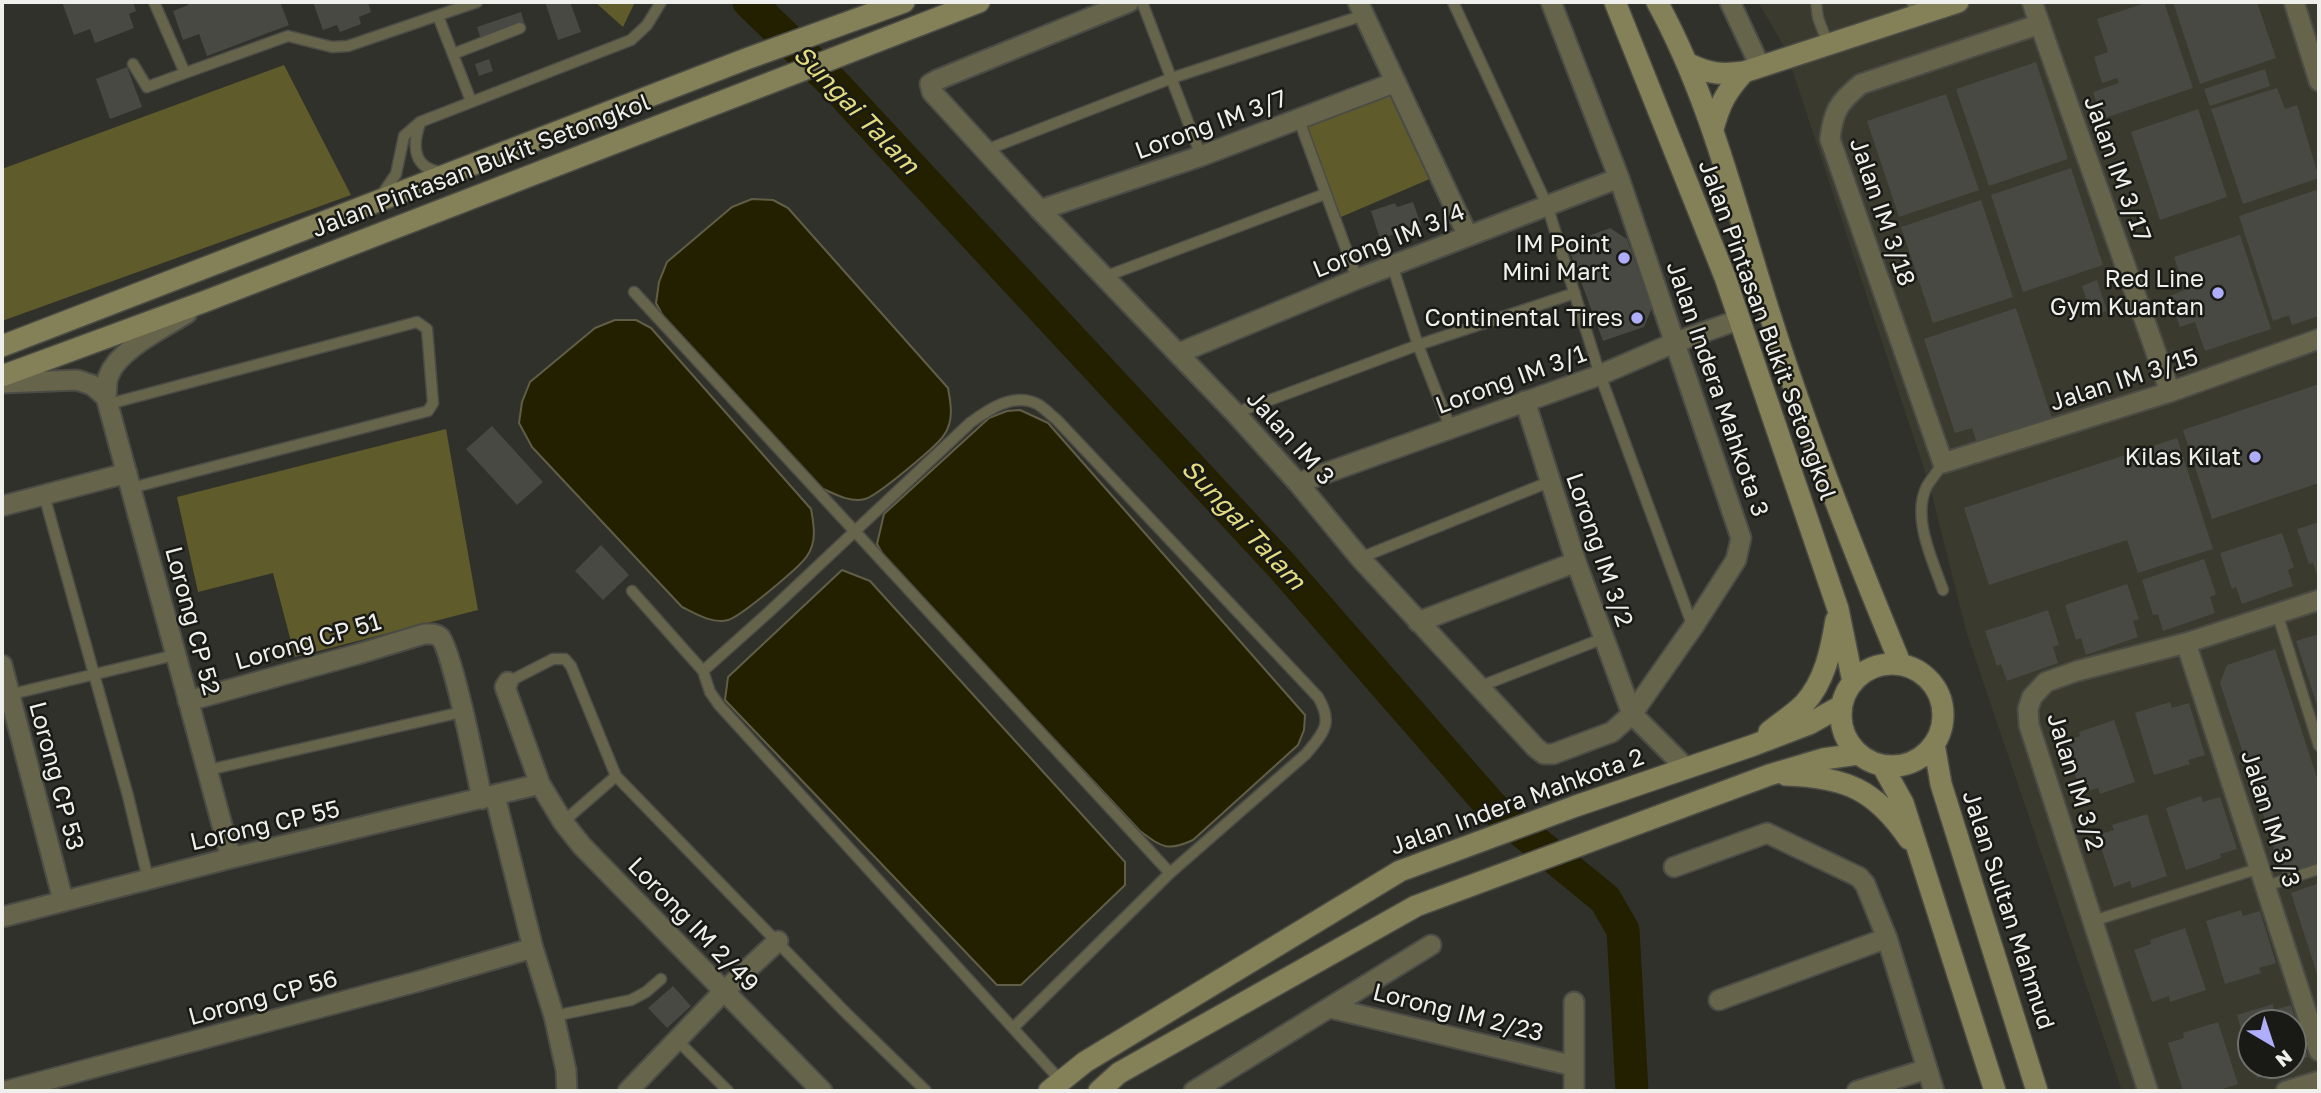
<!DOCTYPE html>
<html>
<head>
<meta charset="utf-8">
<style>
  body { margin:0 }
  #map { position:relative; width:2321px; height:1093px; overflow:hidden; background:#31312b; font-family:"Golos Text",sans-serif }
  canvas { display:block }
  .frame { position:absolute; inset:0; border:4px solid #efefeb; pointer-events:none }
  .north { position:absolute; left:2237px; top:1009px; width:70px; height:70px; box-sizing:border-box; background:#191916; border:2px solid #6f6f6b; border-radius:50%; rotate:141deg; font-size:19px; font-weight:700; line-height:28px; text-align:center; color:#efefeb }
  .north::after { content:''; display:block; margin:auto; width:24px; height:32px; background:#afaefa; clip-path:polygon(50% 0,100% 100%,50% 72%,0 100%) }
</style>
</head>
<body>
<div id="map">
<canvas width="2321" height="1093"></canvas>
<div class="frame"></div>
<div class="north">N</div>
</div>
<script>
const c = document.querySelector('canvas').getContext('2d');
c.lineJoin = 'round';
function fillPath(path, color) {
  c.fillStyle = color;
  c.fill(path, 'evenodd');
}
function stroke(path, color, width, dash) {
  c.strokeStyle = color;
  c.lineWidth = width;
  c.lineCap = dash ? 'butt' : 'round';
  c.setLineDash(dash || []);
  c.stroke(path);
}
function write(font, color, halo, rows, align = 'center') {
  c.font = font + ' "Golos Text",sans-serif';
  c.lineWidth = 5;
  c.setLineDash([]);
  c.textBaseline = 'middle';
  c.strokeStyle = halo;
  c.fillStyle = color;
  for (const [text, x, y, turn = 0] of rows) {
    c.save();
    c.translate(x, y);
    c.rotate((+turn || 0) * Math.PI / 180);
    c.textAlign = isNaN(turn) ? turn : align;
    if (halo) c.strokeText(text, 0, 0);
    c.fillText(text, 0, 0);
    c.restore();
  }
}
fillPath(new Path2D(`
  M1758,2h561v1089h-197l-155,-457 -37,-147 -145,-439zM2251,1023h42v42h-42z`), '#3b3a2e');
fillPath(new Path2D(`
  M595,2h40l-12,25z
  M284,65l67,130 -349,126v-152z
  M1396,82l43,93 -105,45 -35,-100z
  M446,429l32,181 -183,47 -22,-84 -75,19 -21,-95z`), '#5f5b2b');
const water = new Path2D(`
  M752,199l21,1 15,8 160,180c3,16 6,33 -4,47 -7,11 -67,61 -79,64 -16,4 -32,-6 -46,-12l-150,-160 -13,-24 3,-21 8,-20 65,-55z
  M615,320h21l15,8 160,181c3,16 6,33 -4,47 -7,11 -67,61 -79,64 -16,4 -32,-6 -46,-13l-150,-160 -13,-24 3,-21 8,-20 65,-54z
  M1020,410l28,13 257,292 -1,15 -6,15 -105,95c-26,12 -31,7 -53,-9l-254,-271 -9,-16 7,-30 105,-96 18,-7z
  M842,570l28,11 255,281v23l-104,100h-24l-272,-285 3,-23z`);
fillPath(water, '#232000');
stroke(water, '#605e46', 2);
stroke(new Path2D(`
  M749,2l86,83 446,480 210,241 114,93 18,31 9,161`), '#232000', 33);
fillPath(new Path2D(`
  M62,2h71l3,9 -7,3 5,14 -39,15 -5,-14 -16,6z
  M187,2h93l9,23 -82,31 -8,-22 -16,6 -10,-29 15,-6z
  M313,2h55l3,10 -12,5 2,7 -21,8 -3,-7 -14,5z
  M545,2h25l11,30 -23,8z
  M2148,2h16l29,86 -91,31 -9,-27 26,-9 -2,-5 -15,5 -8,-26 14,-5 -11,-33z
  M2173,2h84l19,56 -76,26z
  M521,12l4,13 -44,15 -4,-13z
  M489,59l4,12 -14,5 -4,-12z
  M2036,62l32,97 -79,27 -33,-97z
  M127,67l15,40 -32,12 -14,-40z
  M2265,69l5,17 -60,20 -6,-17z
  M2277,88l8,21 12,-4 22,73 -76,26 -32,-95z
  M1946,94l33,96 -80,27 -32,-96z
  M2198,109l29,88 -67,23 -29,-88z
  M2071,168l32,97 -80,27 -32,-97z
  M2316,190l3,10v116l-27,9 -3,-10 -16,6 -34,-105z
  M1981,200l32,97 -80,26 -32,-96z
  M1413,202l8,23 -41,14 -9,-28 24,-8 2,4z
  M1610,228l17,11 25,69 -8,19 -41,14 -36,-97z
  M2240,235l31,94 -66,22 -10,-29 -15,5 -11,-31 16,-6 -11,-33z
  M2097,280l10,31 -15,5 -10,-30z
  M2016,308l36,110 -75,25 -5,-15 -17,5 -31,-94z
  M2319,384v99l-107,36 -29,-89z
  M492,426l51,56 -26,23 -51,-56z
  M2177,438l36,111 -75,24 -11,-33 -138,45 -25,-77z
  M2319,522v58l-6,-17 -4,1 -12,-35z
  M2282,533l12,34 -6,3 5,16 -51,18 -6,-17 -4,2 -12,-36z
  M601,545l28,30 -26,25 -28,-29z
  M2204,559l12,35 -6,3 5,16 -52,18 -5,-17 -5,1 -11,-35z
  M2127,584l12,35 -6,2 5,16 -52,18 -5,-17 -5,2 -11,-35z
  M2048,610l11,35 -6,2 5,16 -51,18 -6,-17 -4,2 -12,-35z
  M2319,634v77l-23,-70z
  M2275,649l44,135v79l-36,12 -63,-192 7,-18z
  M2170,702l2,6 17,-5 16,52 -17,5 2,4 -36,11 -19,-62z
  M2114,720l21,62 -35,12 -2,-6 -17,5 -17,-51 16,-6 -1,-4z
  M2201,796l2,6 17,-5 17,52 -17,5 1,4 -35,12 -20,-62z
  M2147,814l20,62 -35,12 -2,-7 -16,6 -17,-52 17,-5 -2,-5z
  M2319,883v97l-28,-87z
  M2241,910l2,6 17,-5 16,52 -17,5 2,5 -36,11 -19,-63z
  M2185,928l21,62 -36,12 -1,-6 -17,6 -18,-52 17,-6 -1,-4z
  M673,986l18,20 -24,22 -19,-20z
  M2273,1004l1,6 17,-5 17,52 -15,5v-39h-42l-1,35 -13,-43z
  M2218,1022l20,62 -21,7h-34l-15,-48 16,-5 -1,-5z
  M2253,1065h42v1l-38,12z`), '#494943');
const lane = new Path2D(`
  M154,2l31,71 103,-37 44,11 16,-1 129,-44
  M1142,2l59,154
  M1453,2l94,203 53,170 93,252
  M1816,2l2,16 10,26
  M1912,2l5,13
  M438,16l33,85
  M453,54l67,-26
  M133,64l14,23 38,-14
  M1299,120l58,159
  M420,123c-8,23 -7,46 22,49
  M986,150l186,-72 192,-63
  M383,193l13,-19 8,-38 16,-14 211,-82 16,-15 14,-23
  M1392,265l26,80 32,82
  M1104,277l221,-83
  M634,292l536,581
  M109,404l308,-82 10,7 6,74 -5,8 -297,77
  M1235,413l183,-68 157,-52
  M44,495l84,301 20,83
  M1360,558l189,-76
  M1943,590c-10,-29 -32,-73 -16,-104 5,-8 11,-15 16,-23
  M632,591l71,80 7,21 9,13 342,376
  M2277,613l42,133
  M703,671l66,-59 201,-189c19,-14 45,-32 69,-18 6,4 12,10 18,15l261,277c16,27 5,36 -12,57l-136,119 -157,155
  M508,682l45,-23h12l6,7 45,110 230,237 80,78
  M1481,686l123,-48
  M8,695l167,-40
  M208,770l254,-58
  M563,822l53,-46
  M2266,886l53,-17
  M2093,921l167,-53
  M554,1016l77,-16 15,-8 15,-13
  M677,1040l51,51`);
const street = new Path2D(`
  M1129,2l-192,78 -7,4 2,8 108,118 195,203 63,70 62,75 176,190 8,6h9l59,-22 20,-18 61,-87 43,-67 5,-22 -122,-360 -68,-176
  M1358,2l110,234
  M1730,2l30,64
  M2032,2l138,390
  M2294,2l25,79
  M2040,24l-179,60c-22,18 -28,27 -31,55l113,324 227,-71 149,-53
  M1040,210l161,-54 195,-74
  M187,313c-23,15 -68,36 -78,62 -3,6 -2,15 -3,22l125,461
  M1179,353l178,-74 262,-101
  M2,383l75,-3 15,5 14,12
  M1525,401l51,161 56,152 54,54
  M1298,483l302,-108 76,-33 62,-22
  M2,506l125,-33
  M1418,622l158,-60
  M2186,643l133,408
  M2,665l61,235
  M508,682l-3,5 35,97 23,38 19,24 240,245
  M188,701l170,-47 66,-20c6,0 11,-1 16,3 12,12 37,137 42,162
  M495,796l38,152 21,68 12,54 1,21
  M1674,867l93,-34 92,44 6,7 22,54 47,153
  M2,917l229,-59 309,-74
  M1719,1000l168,-62
  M1330,1008l244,58
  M6,1091l410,-109 117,-34
  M628,1091l95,-99 55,-51
  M1194,1091l237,-146
  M1574,1091v-89
  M1857,1091l70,-22
  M2148,1091l-119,-366 -1,-16 4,-12 14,-15 31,-11 109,-28 133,-43
  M2286,1091l33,-10`);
const secondary = new Path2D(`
  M1615,2l110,275 113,332 15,73
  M1657,2c55,100 80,211 115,319 37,117 82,231 129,344
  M1689,64c20,10 33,11 55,8l214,-70
  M1713,129c7,-26 13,-37 31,-57
  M2,346l744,-287 158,-57
  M2,376l204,-75 773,-299
  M1841 715a51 51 0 1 1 102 0a51 51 0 1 1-102 0Z
  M1769,732c11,-9 25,-18 35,-28 21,-23 27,-54 32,-84
  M1934,744l7,40 96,307
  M1882,765l21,38 92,288
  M1786,775c59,2 89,14 123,64
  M1049,1091l36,-29 315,-191 176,-65 178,-61 55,-21 32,-18
  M1099,1091l20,-18 297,-167 353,-131 54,-16 35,-5`);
stroke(lane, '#4c4c46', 13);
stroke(street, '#4c4c46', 23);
stroke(secondary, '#4c4c46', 24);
stroke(lane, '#66644b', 10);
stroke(street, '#66644b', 19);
stroke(secondary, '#848158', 21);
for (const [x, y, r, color] of [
  [1624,258,7,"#afaefa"],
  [2218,293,7,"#afaefa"],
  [1637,318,7,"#afaefa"],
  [2255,457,7,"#afaefa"]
]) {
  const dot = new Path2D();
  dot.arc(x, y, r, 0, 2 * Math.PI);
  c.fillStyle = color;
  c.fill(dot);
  stroke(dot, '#191916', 2.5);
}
write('24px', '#efefeb', '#191916', [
  ["Lorong IM 3/7",1211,125,-20],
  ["Jalan Pintasan Bukit Setongkol",481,166,-21],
  ["Jalan IM 3/17",2117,169,70],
  ["Jalan IM 3/18",1882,212,71],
  ["Lorong IM 3/4",1389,241,-22],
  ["Jalan Pintasan Bukit Setongkol",1767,330,70],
  ["Lorong IM 3/1",1511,380,-20],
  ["Jalan IM 3/15",2124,380,-18],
  ["Jalan Indera Mahkota 3",1717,389,71],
  ["Jalan IM 3",1290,438,48],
  ["Lorong IM 3/2",1599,550,71],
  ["Lorong CP 52",192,621,75],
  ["Lorong CP 51",308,642,-16],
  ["Lorong CP 53",56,776,75],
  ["Jalan IM 3/2",2075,782,73],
  ["Jalan Indera Mahkota 2",1517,802,-20],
  ["Jalan IM 3/3",2270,819,72],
  ["Lorong CP 55",265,826,-13],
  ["Jalan Sultan Mahmud",2008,910,72],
  ["Lorong IM 2/49",693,925,46],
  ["Lorong CP 56",263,998,-15],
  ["Lorong IM 2/23",1458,1013,14]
]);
write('24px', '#efefeb', '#191916', [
  ["IM Point",1610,244],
  ["Mini Mart",1610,272],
  ["Red Line",2204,279],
  ["Gym Kuantan",2204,307],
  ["Continental Tires",1623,318],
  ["Kilas Kilat",2241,457]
], 'right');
write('italic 26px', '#e3db7f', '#191916', [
  ["Sungai Talam",856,110,46],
  ["Sungai Talam",1243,525,47]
]);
</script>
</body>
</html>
